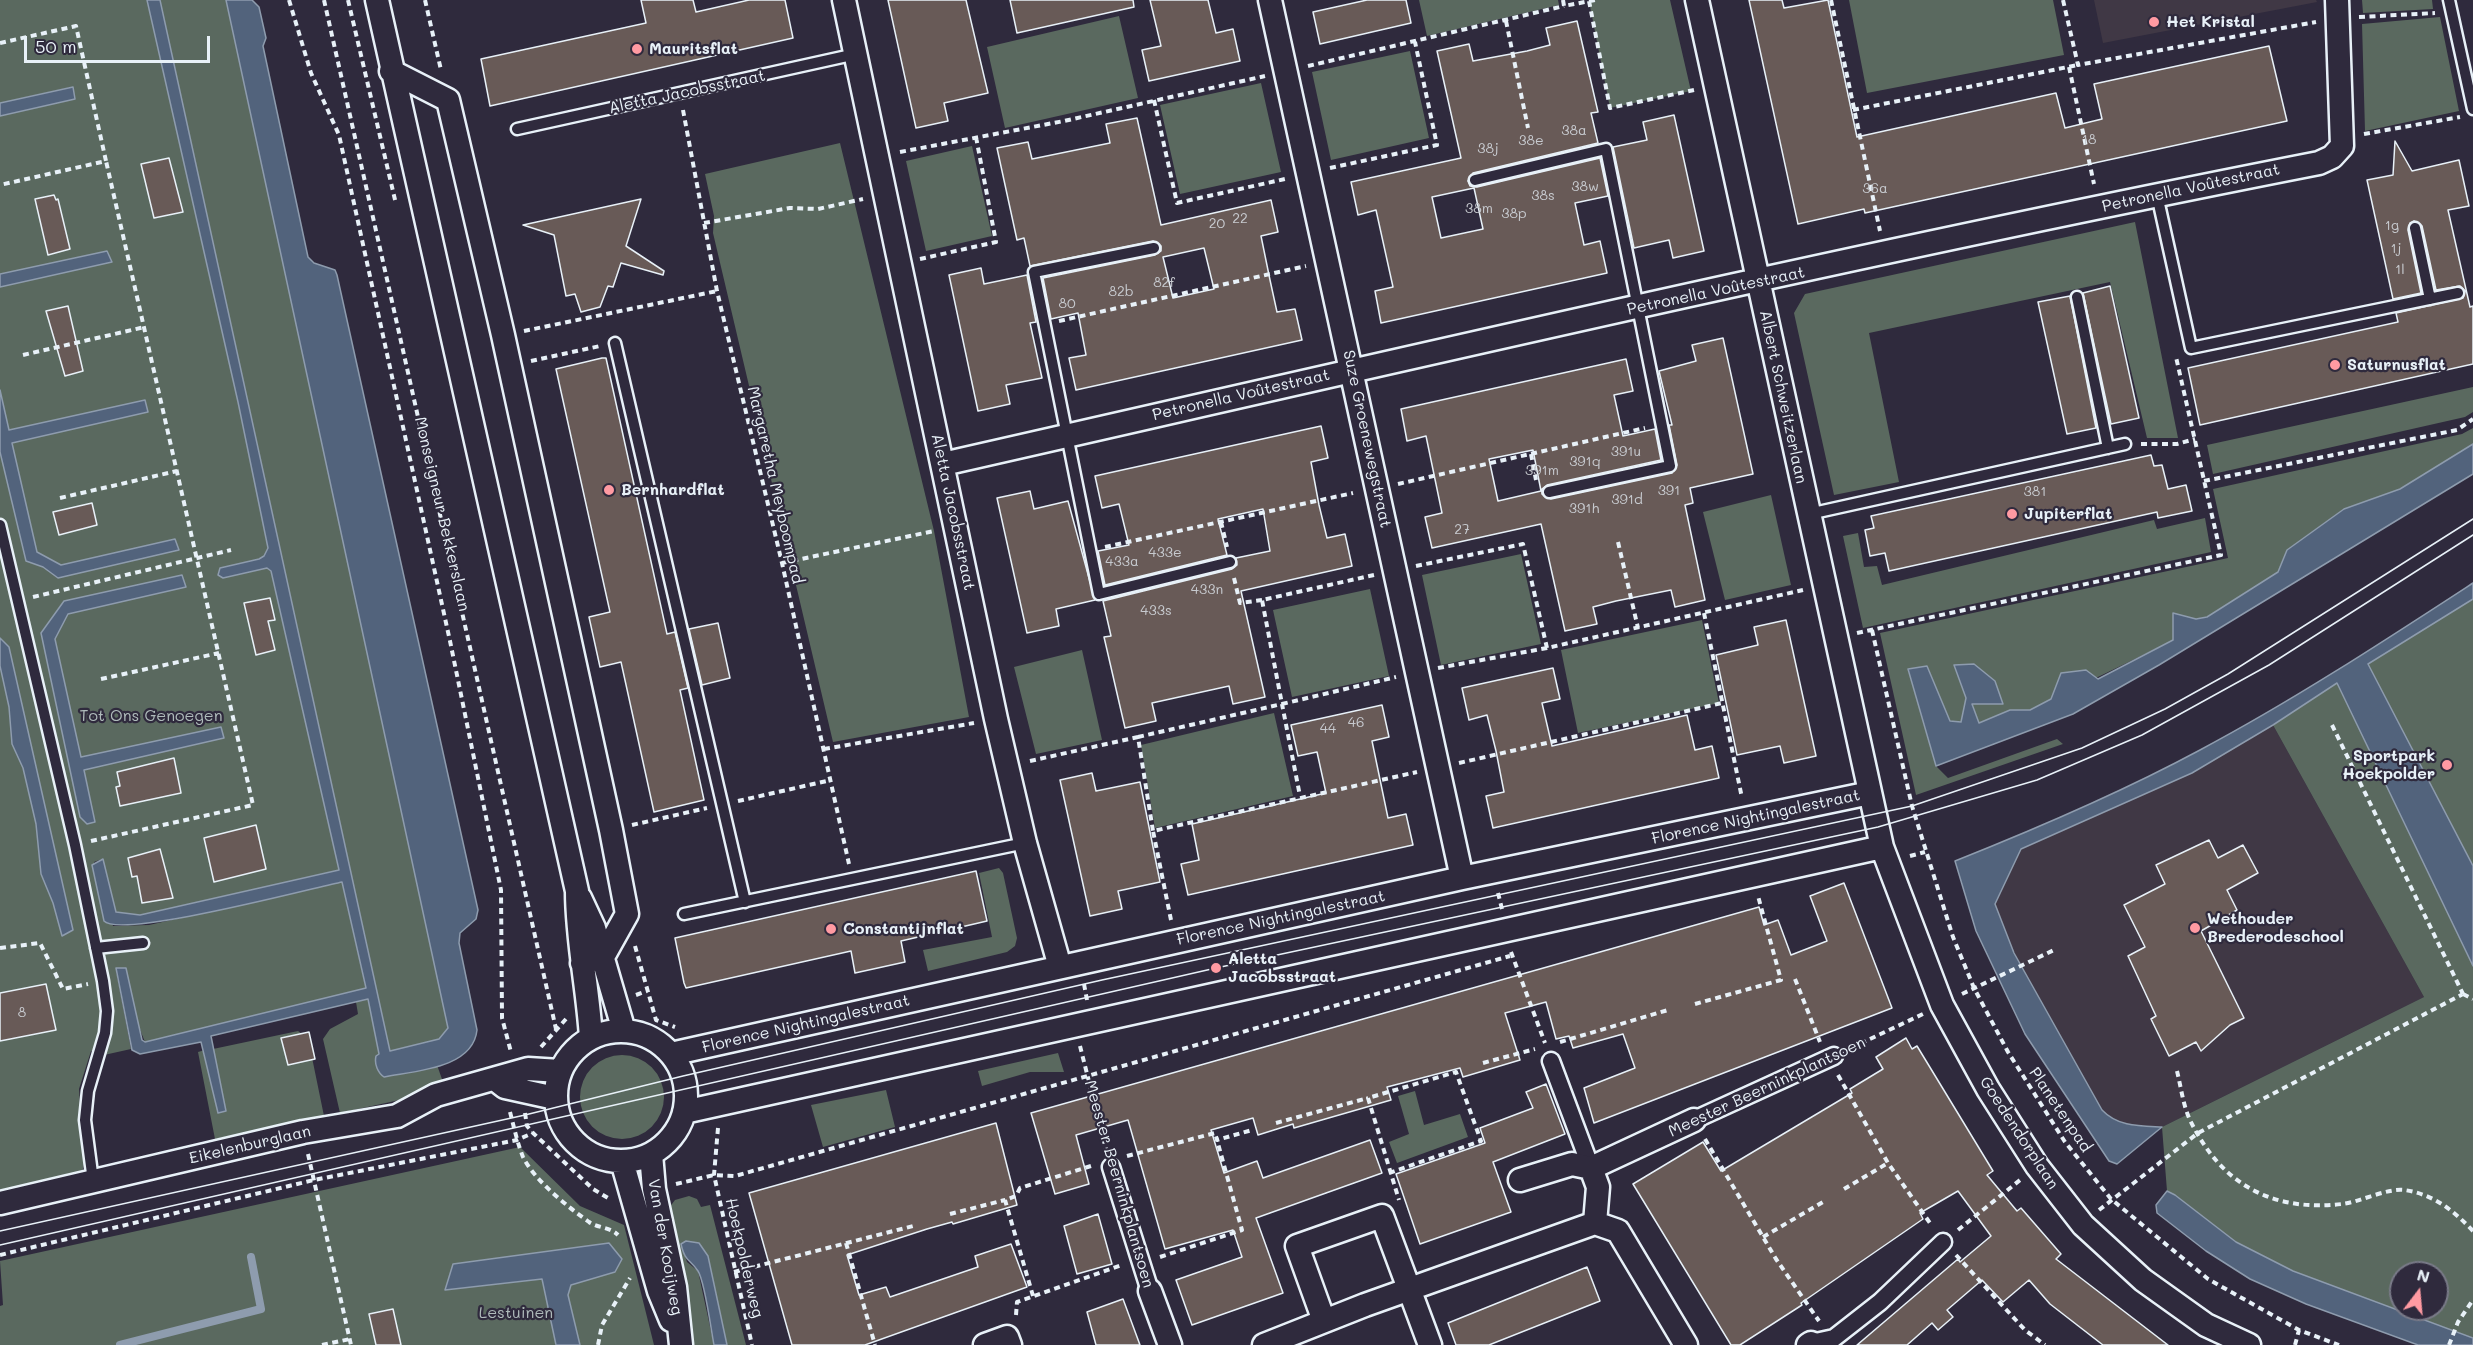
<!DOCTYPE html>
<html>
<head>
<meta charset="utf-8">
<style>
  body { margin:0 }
  #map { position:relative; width:2473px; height:1345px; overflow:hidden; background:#2f2a3d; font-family:Mali,sans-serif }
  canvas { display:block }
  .north { position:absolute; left:2389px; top:1261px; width:60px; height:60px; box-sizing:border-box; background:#2f2a3d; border:2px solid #797a88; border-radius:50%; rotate:16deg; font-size:16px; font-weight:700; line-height:24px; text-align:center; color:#e8f1f8 }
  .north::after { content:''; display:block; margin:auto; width:21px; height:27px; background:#ff9aa2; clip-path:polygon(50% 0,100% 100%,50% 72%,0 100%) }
  .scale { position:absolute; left:24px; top:36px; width:186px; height:27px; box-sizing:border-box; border:3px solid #e8f1f8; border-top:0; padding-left:8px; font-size:18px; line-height:21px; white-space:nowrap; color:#e8f1f8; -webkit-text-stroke:4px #2f2a3d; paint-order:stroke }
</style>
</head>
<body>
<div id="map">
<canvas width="2473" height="1345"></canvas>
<div class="north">N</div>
<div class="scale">50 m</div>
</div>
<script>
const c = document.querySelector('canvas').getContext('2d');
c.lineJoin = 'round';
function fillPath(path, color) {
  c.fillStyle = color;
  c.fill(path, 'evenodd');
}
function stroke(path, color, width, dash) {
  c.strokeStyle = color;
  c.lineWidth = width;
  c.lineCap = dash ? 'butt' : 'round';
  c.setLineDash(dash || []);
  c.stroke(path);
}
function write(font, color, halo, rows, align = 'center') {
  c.font = font + ' Mali,sans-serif';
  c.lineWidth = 4.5;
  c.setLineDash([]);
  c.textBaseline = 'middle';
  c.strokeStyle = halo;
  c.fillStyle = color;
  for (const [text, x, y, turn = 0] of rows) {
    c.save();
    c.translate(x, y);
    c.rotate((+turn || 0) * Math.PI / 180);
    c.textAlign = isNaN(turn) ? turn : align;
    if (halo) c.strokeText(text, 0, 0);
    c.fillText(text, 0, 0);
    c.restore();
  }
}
fillPath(new Path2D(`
  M2094,0h222l1,2 -214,41z
  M2273,725l151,272 -262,130 -35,-2 -19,-9 -6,-6 -88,-157 -19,-49 26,-55 171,-76z`), '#403845');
fillPath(new Path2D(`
  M0,0h147l91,402 30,146 -4,8 -5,3 -39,9 -2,7 5,3 44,-10 4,3 68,299 -199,45 -24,-3 -14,-53 -8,3 19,64 36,-1 193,-43 24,107 -221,53 -29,-72 15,79 -27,6 -13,-4 -12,38 5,75 -2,9 -82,18v-1075l75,-17 -3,-12 -72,16z
  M160,0h66l219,1008 3,20 -9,11 -49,12z
  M1419,0h139l1,5 -132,31z
  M1595,0h75l21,91 -81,17 -21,-107z
  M1849,0h204l11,55 -197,38z
  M2362,0h70l1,9 -70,4z
  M1119,16l19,82 -133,30 -18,-81z
  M2440,17l19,94 -94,20 -3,-107z
  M1410,51l19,87 -98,22 -19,-88z
  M1261,83l20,89 -101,22 -20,-89z
  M840,143l94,388 35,186 -136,25 -120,-509 1,-17 -9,-42z
  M972,146l20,90 -66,15 -20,-90z
  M2135,222l43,216h-31l-37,-156 -241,51 30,149 -65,13 -40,-182 11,-19z
  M2473,387v25l-8,5 -252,57 -6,-29z
  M2473,428v16l-73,45 -56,20 -57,41 -9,22 -71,45 -11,2 -22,21 -144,70h-20l-31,13 -7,-19h30l-47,-39 12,33 -6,24 -11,-1 -23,-55 -19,3 28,97 12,12 109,-39 6,5 -147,51 -36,-162 348,-75 -15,-69 249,-55z
  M1771,495l20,90 -66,15 -22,-88z
  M2205,518l6,34 -348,76 -20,-92 15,-3 6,34 13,-1 5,19 272,-65 3,9z
  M1521,554l20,90 -100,21 -19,-90z
  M1370,589l19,87 -97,21 -19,-87z
  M2473,598v268l-105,-202z
  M1702,620l17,83 -141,30 -17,-83z
  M1082,650l20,90 -66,14 -22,-87z
  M2337,683l136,283v372l-180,-67 -57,-29 -61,-47 -8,-4 -5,-64 262,-130 -151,-272zM2401,1273h36v36h-36z
  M1274,713l19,83 -138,32 -14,-83z
  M999,868l4,5 14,65 -2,8 -8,6 -79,19 -5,-21 69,-13 -13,-64z
  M368,999l16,78 53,-12 6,17 -39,17 -64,14 -17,-74 7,-10 28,-15 -2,-12z
  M298,1031l10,7 16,78 -109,23 -17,-87 7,-2 13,62 8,-1 -13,-62z
  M1058,1053l6,19h-34l-48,14 -4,-15z
  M580 1097a42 42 0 1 1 84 0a42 42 0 1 1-84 0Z
  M886,1090l9,37 -72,20 -12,-42z
  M1415,1091l9,34 36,-11 8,23 -71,26 -8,-21 20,-8 -11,-38z
  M520,1147l60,59 44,19 30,120h-74l-12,-50 3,-11 44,-12 7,-14 -177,32 97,-11 14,66h-556v-39l3,-1 -3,-44z
  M689,1196l8,3 4,8 9,-2 36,140h-19l-19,-89 -27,-12 6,18 11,9 16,74h-23l-22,-137 6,-8z`), '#5a695f');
const water = new Path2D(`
  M147,0h13l230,1051 49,-12 9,-11 -222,-1028h26l7,7 7,31 -3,8 45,211 6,6 21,7 2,5 141,635 -2,9 -16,14 -1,10 18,87c-4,39 -63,41 -93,47 -6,-4 -10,-13 -8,-21l3,-2 -11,-55 -157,37 15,75 -8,2 -17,-71 -61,12 -8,-4 -16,-82h10l16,72 3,2 221,-54 -24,-106c-33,7 -222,57 -238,39l-12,-56 11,-6 13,53 24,3 199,-45 -68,-299 -4,-3 -44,10 -5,-3 2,-7 39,-9 5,-3 4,-8 -30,-146z
  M73,87l2,12 -75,17v-13z
  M107,251l5,11 -112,25v-13z
  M0,390l9,40 136,-30 3,12 -136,31 25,109 24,13 114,-26 4,11 -121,28 -15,-11 -17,-6 -26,-109z
  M2473,444v30l-314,191 -86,49 -137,52 -28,-97 19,-3 23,55 11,1 5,-24 -12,-33 20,-1 21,17 8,23h-31l7,19 31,-13h20l21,-11 10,-26 25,-3 12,9 75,-39v-27l23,6 11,-2 71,-45 9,-22 57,-41 56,-20z
  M182,575l4,12 -118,27 -13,25 26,118 140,-30 3,11 -140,32 11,52 -8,2 -7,-7 -39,-184 23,-32z
  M2473,583v16l-105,65 105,202v100l-136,-283 -64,42 -81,48 -171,76 -26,55 19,49 88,157c16,17 38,16 60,17l-45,37 -8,-3 -84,-127 -49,-103 -21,-70c83,-33 167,-69 245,-111 94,-50 184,-109 273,-167z
  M0,638l9,9 64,283 -11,6 -9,-33 -12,-29 -5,-50 -13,-56 -11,-24 -3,-37 -9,-41z
  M2167,1191l8,4 61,47 57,29 180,67v7h-55l-112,-41 -56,-25 -44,-28 -49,-38 -1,-8z
  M686,1241l13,2 9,13 19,89h-13c-3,-15 -9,-63 -16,-74 -8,-12 -13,-9 -17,-27z
  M609,1243l13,16 -7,13 -44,13 -3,10 12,50h-24l-14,-66 -97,11 8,-26z`);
fillPath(water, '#52637c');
stroke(water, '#8e9cae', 1.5);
stroke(new Path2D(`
  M120,1345l141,-36 -10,-52`), '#8e9cae', 8);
const building = new Path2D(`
  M641,0h52l3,12 53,-12h36l8,38 -303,68 -9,-47 165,-36z
  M888,0h78l22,93 -44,10 4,18 -32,7z
  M1010,0h123l1,7 -117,26z
  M1150,0h58l8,33 17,-4 7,32 -91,20 -7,-31 19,-4z
  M1367,0h39l5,23 -91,21 -7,-32z
  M1749,0h33l2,8 44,-8 29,137 199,-44 9,35 37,-9 -8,-35 175,-38 18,75 -422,92 -1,-4 -66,15z
  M1577,21l21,91 -7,1 7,30 -125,30 -5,8 2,5 7,1 123,-29 8,38 -33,7 9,42 16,-4 7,32 -226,50 -6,-32 18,-4 -17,-77 -18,5 -7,-33 110,-24 -24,-107 32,-7 4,17 54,-10 23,-6 -4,-17zM1474,188l9,41 -42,9 -9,-41z
  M1674,115l30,136 -31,7 -4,-18 -35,8 -21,-101 34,-7 -4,-18z
  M1137,118l24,107 110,-25 7,32 -17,4 9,44 7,32 18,-3 7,31 -226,50 -7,-32 17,-3 -8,-42 -27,6 -8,-41 112,-23 6,-4v-5l-8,-5 -123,25 -6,-28 -7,2 -20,-92 31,-6 4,17 78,-16 -4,-19zM1204,248l10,41 -41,9 -10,-41z
  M2395,141l17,30 47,-11 10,46 -21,4 22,97 3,-1v58l-273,61 -12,-57 210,-46 -2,-9 67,-15 2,-7 -5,-5 -24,4 -14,-64 -8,-5 -4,2 -2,7 13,63 -28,6 -26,-119 26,-5z
  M169,158l14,54 -29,6 -13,-54z
  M54,195l2,5 2,-1 12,50 -22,6 -13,-56z
  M641,199l-15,47 38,25 -1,4 -42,-12 -8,24 -5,-1 -8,21 -19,5 -6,-18 -9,2 -12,-61 -31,-10z
  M981,268l3,16 43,-9 9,47 -6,1 12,55 -36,7 4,19 -32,7 -29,-136z
  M2110,286l29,132 -28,6 -28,-131z
  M2070,296l26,132 -29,6 -29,-132z
  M68,306l15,65 -18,5 -19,-65z
  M1723,338l30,136 -63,14 3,15 -8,2 20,95 -30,7 -4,-17 -55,11 -23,6 4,17 -32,7 -24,-107 -109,24 -7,-31 17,-4 -16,-77 -19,5 -6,-32 225,-50 7,32 -19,4 9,41 32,-7 6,31 -114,25 -5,4v5l9,5 121,-26 5,-8 -8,-40h3l-13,-54 37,-10 -4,-16zM1533,450l8,41 -43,10 -9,-42z
  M602,358h4l61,276 8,-2 13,56 -8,2 24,110 -50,12 -33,-150 -21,5 -11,-50 21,-5 -54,-243z
  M1321,426l7,32 -17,4 8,43 8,33 18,-4 7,32 -111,25 24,106 -32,7 -4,-18 -77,17 4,18 -31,7 -21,-91 7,-1 -8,-35 129,-32 5,-4 -1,-7 34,-7 -7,-42 -45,10 9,36 -122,30 -7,-34 31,-6 -10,-41 -17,4 -7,-32z
  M2151,455l3,11 8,-1 6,24 18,-4 6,26 -34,7 -1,-6 -268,59 -4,-18 -15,3 -5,-26 9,-2 -3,-12z
  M1030,491l4,18 34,-8 27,99 -39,9 3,17 -32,7 -30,-135z
  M92,503l5,22 -38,10 -6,-23z
  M270,598l5,22 -7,1 7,29 -19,5 -12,-52z
  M1786,620l30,136 -32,7 -4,-17 -43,9 -21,-100 42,-10 -4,-18z
  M718,623l12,55 -28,7 -13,-56z
  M1553,668l7,31 -18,4 10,43 135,-31 8,35 17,-4 7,32 -226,50 -7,-32 18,-4 -8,-41 -9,-36 -18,5 -7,-32z
  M1382,705l7,32 -17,4 16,77 18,-4 7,31 -225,50 -7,-31 18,-4 -7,-36 134,-31 -9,-41 -19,4 -7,-31z
  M174,758l7,35 -61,13 -4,-19 4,-1 -3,-14z
  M1092,773l4,18 44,-9 20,100 -42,9 4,18 -32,7 -30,-136z
  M256,825l10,44 -52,13 -10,-44z
  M2209,840l9,18 25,-13 15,28 -31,17 10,20 -36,21 43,87 -14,7 -29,26 -5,-9 -27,14 -18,-37 5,-3 -28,-60 17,-9 -21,-42 41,-21 -9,-19z
  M160,849l13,49 -31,5 -5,-27 -5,1 -4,-19z
  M976,871l11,50 -86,20 4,21 -50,11 -4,-22 -165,37 -2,-5 -9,-45z
  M1844,883l48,125 -298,115 -10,-35 51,-20 -12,-34 -50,14 -4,-12 -13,3 -10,-37 -41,11 15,47 -57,17 -3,-9 -73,19 4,13 -97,28 -1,-4 -35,11 -5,-17 -42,12 13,43 33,-12 6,17 107,-38 12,33 -126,45 27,75 -91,32 -16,-45 66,-23 -9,-27 -68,19 -37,-129 -52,15 13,49 -34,10 -24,-81 728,-206 5,18 14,-5 13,35 36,-14 -17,-45z
  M46,984l10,46 -56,11v-48z
  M309,1032l6,27 -27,6 -7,-27z
  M1906,1038l6,11 5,-3 76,125 -6,4 30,36 4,-3 40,46 -5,5 112,86h-65l-53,-41 -21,-24 -26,22 -21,-22 -35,30 6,7 -15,13 -6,-7 -25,22h-50l101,-86 2,3 31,-26 -33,-45 -38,22 3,6 -122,84 1,2 -62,40h-9l-98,-161 70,-42 18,29 131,-78 -2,-4 33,-20 -7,-12z
  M1546,1084l19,50 -72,28 18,50 -91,32 -24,-70 89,-31 -5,-15 53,-20 -7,-16z
  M996,1123l21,82 -64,19 -1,-2 -25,7 -80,26 12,40 27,-8 4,10 88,-30 -3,-11 36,-12 16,43 -162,58h-73l-43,-152z
  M1098,1214l14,50 -35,10 -13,-48z
  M1587,1267l13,34 -111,44h-33l-8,-22z
  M1123,1299l17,46h-44l-9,-33z
  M393,1309l8,36h-25l-7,-31z`);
fillPath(building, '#685a57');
stroke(building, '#e8f1f8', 1.5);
const service = new Path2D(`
  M2449,0l24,109
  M517,129l339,-75
  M1475,180l131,-31 64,317 -121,26
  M2157,195l34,153 267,-55
  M2415,228l15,71
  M1154,248l-120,24 65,322 131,-32
  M2077,297l31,151
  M615,343l130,559
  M1809,514l316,-70
  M0,525l75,320 28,136 4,30 -2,22 -17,58 -3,29 8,61
  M684,914l341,-71
  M96,948l47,-5`);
const pedestrian = new Path2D(`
  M1551,1061l40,107
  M1694,1120l140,-64
  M1111,1167l39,124
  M1811,1343l23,-5 46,-36 63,-60`);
const minor = new Path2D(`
  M377,0l200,891c0,50 11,97 14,147
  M844,0l152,719 29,124 35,124
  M1270,0l192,878
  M1697,0l185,847 60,158 46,84 49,77 46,59 60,55 63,45 43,20
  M391,71l57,29 55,235 108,495 16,84 -24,43 -21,6
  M943,464c458,-104 915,-211 1376,-301l13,-6 10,-11 -5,-146
  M580,898l14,30 30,103
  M556 1096a65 65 0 1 1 130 0a65 65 0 1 1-130 0Z
  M671,1054l791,-176 408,-85
  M496,1080l9,7 50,11
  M684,1112l1198,-265
  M651,1154l3,35 21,98 6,58
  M622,1161l37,130 12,29
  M1591,1168l7,19 -3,36
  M1520,1180l52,-16 19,4 103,-48
  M0,1203l303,-71 94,-16 39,-21 92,-26 32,2
  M1150,1291l20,54
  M1324,1321l-27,-75 85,-30 48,129
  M985,1345l22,-8 3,8
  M1264,1345l101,-40 230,-82 23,8 68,114
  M1808,1345l3,-2`);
stroke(service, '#e8f1f8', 15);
stroke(pedestrian, '#e8f1f8', 21);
stroke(minor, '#e8f1f8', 27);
stroke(new Path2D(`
  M289,0l22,73 28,62 111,506 51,249 1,128 9,34
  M324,0l232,1029
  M348,0l48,204
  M425,0l16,70
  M1563,0l1,6 31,-6
  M1831,0l49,231
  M2063,0l15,65 238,-43
  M1589,1l21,107 84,-18
  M2359,17l76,-4
  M1506,21l22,107
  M0,43l76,-17 30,135 -106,24
  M1308,66l256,-60
  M2069,67l25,117
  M1154,100l23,103 108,-24
  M683,110l34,181 65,272 67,301
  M1853,110l225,-45
  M2364,134l96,-17
  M900,152l164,-31 201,-45
  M1330,168l107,-23 -22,-103
  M704,223l86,-15 28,1 45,-10
  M920,259l76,-17 -20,-105
  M1059,321l247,-55
  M524,331l193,-40
  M23,355l122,-28
  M531,361l69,-15
  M2141,444h36l18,-5
  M1531,454l5,26
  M2204,481l253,-51 16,-11
  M1398,484l247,-56
  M60,498l117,-27
  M1221,522l6,25
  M1618,542l20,86
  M1105,547l248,-54
  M782,563l152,-32
  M1416,566l107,-22 24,104
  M1374,575l-112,25 20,104 114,-27
  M1234,578l6,25 22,-3
  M33,597l198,-47
  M1704,613l38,185
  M1872,630l40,176 41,131 21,51 34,64 57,90 46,57 97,80 91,51 40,15
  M1857,633l364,-78 -45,-198
  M1438,668l109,-20 256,-58
  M101,679l118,-26
  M2332,725l131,269
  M1138,737l144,-33 18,92
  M824,749l150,-26
  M1030,761l108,-24 15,94
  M1459,763l263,-60
  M738,801l93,-21
  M632,825l75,-17
  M91,841l162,-36 -147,-644
  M1910,856l15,-4
  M1498,893l4,16
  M1171,920l-18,-89 264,-59
  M635,946l21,74 19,7
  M0,948l40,-5 23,46 25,-5
  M1511,952l34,91
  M1795,979l25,63
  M1084,984l3,16
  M1962,994l92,-44
  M2463,994l10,5
  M636,995l11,-4
  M1695,1004l86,-24 -23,-84
  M1560,1042l108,-32
  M1080,1046l26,103
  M541,1047l25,-28
  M1851,1048l72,-34
  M1483,1063l52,-14
  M2177,1071c4,16 6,34 13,49 31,64 81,92 152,84 18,-2 45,-16 62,-14 29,4 49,20 69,41
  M1838,1075l50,88 44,63
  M510,1112c4,15 7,30 13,45 11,23 45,50 66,65 9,6 21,5 29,13
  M525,1113l2,13 6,7 60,56 15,9
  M1276,1123l92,-25
  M718,1128l-4,47 38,170
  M1705,1139l71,120 43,62
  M308,1154l43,191
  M1127,1156l88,-23 2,7 35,-10
  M1389,1173l92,-32 -25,-69 -88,26 31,102
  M676,1184l38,-9 21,1 775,-220
  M1844,1189l44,-26
  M2099,1210l99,-77 265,-139
  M950,1214l55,-14
  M1958,1230l62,-50
  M1763,1237l60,-35
  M846,1243l29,102
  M0,1255l314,-75 203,-40 16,-7
  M1956,1255l69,75 20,15
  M1160,1257l82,-27 -25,-90
  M734,1272l179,-46
  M1033,1296l-28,-96 11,-4 4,-8 71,-22
  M1016,1315l1,-13 105,-37
  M322,1345l28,-6
  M598,1345l4,-20 28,-47
  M2295,1345l4,-15
  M2449,1345l9,-23 15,-22`), '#e8f1f8', 4, [6, 4.5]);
stroke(service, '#2f2a3d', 10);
stroke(pedestrian, '#2f2a3d', 16);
stroke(minor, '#2f2a3d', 22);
stroke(new Path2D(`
  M0,1231l525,-116 158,-39 419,-96 810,-174 170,-58 83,-39 63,-35 245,-155
  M0,1245l1216,-277 662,-141 159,-47 105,-45 127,-70 204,-130`), '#e8f1f8', 1.5);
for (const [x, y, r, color] of [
  [2154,22,6,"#ff9aa2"],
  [637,49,6,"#ff9aa2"],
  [2335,365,6,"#ff9aa2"],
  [609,490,6,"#ff9aa2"],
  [2012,514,6,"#ff9aa2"],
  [2447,765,6,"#ff9aa2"],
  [2195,928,6,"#ff9aa2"],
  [831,929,6,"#ff9aa2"],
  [1216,968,6,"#ff9aa2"]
]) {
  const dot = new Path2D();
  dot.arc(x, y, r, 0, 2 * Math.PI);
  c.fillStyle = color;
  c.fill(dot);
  stroke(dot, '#2f2a3d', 2);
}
write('14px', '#c8cbd0', null, [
  ["38a",1574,131],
  ["18",2089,140],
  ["38e",1531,141],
  ["38j",1488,149],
  ["38w",1585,187],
  ["36a",1875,189],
  ["38s",1543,196],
  ["38m",1479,209],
  ["38p",1514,214],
  ["22",1240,219],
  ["20",1217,224],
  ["1g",2392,226],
  ["1j",2396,249],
  ["1l",2400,270],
  ["82f",1164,283],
  ["82b",1121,292],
  ["80",1067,304],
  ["391u",1626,452],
  ["391q",1585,462],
  ["391m",1542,471],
  ["391",1669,491],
  ["381",2035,492],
  ["391d",1627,500],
  ["391h",1584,509],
  ["27",1462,530],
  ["433e",1165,553],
  ["433a",1122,562],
  ["433n",1207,590],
  ["433s",1156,611],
  ["46",1356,723],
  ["44",1328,729],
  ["8",22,1013]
]);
write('bold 16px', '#e8f1f8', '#2f2a3d', [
  ["Het Kristal",2166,22],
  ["Mauritsflat",649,49],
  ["Saturnusflat",2347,365],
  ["Bernhardflat",621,490],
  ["Jupiterflat",2024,514],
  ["Sportpark",2435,756,"right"],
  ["Hoekpolder",2435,774,"right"],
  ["Wethouder",2207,919],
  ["Brederodeschool",2207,937],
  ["Constantijnflat",843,929],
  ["Aletta",1228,959],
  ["Jacobsstraat",1228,977]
], 'left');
write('16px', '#e8f1f8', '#2f2a3d', [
  ["Aletta Jacobsstraat",687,92,-12],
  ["Petronella Voûtestraat",2191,188,-12],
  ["Petronella Voûtestraat",1716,291,-12],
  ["Petronella Voûtestraat",1241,395,-13],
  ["Albert Schweitzerlaan",1783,397,78],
  ["Suze Groenewegstraat",1367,439,78],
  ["Margaretha Meyboompad",775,485,77],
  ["Aletta Jacobsstraat",953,512,78],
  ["Monseigneur Bekkerslaan",442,514,77],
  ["Florence Nightingalestraat",1756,817,-12],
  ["Florence Nightingalestraat",1281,918,-12],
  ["Florence Nightingalestraat",806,1024,-13],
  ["Meester Beerninkplantsoen",1767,1087,-25],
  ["Planetenpad",2060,1110,56],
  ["Goedendorplaan",2019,1133,57],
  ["Eikelenburglaan",250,1145,-13],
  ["Meester Beerninkplantsoen",1119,1184,74],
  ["Van der Kooijweg",665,1247,80],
  ["Hoekpolderweg",744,1258,77]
]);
write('16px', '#afbbbb', '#2f2a3d', [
  ["Tot Ons Genoegen",151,716],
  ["Lestuinen",516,1313]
]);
</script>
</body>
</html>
